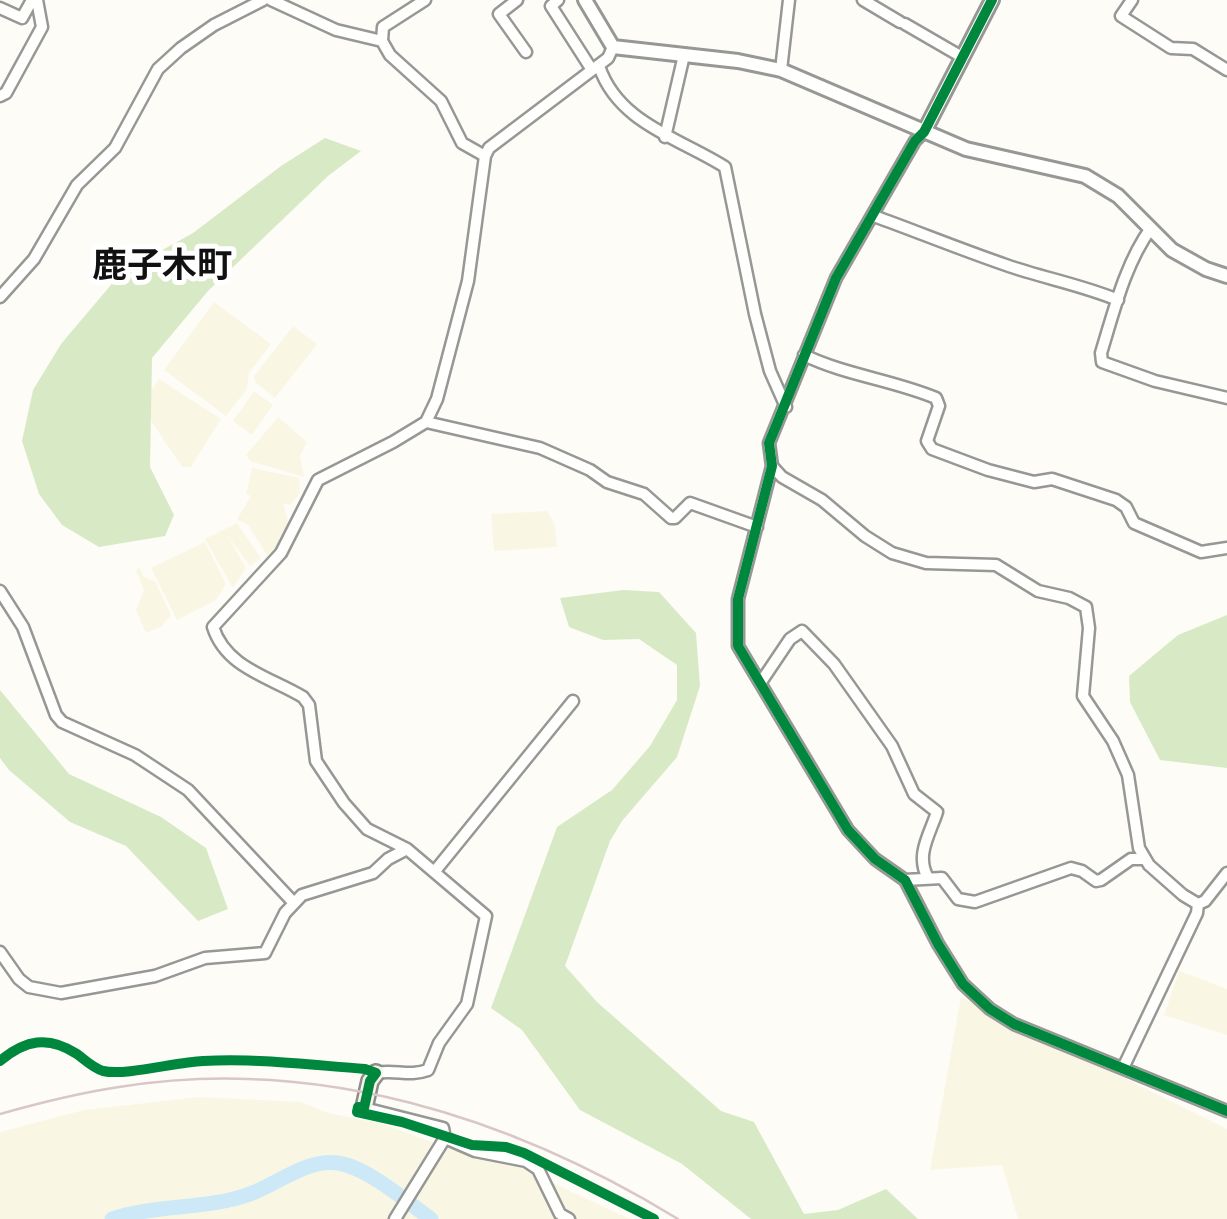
<!DOCTYPE html>
<html>
<head>
<meta charset="utf-8">
<style>
  body { margin:0 }
  canvas { display:block; background:#fdfcf7 }
</style>
</head>
<body>
<canvas width="1227" height="1219"></canvas>
<script>
const c = document.querySelector('canvas').getContext('2d');
c.lineJoin = 'round';
function fillPath(path, color) {
  c.fillStyle = color;
  c.fill(path, 'evenodd');
}
function stroke(path, color, width, dash) {
  c.strokeStyle = color;
  c.lineWidth = width;
  c.lineCap = dash ? 'butt' : 'round';
  c.setLineDash(dash || []);
  c.stroke(path);
}
function write(font, color, halo, rows, align = 'center') {
  c.font = font + ' Georgia,"Noto Sans JP",serif';
  c.lineWidth = 10;
  c.setLineDash([]);
  c.textBaseline = 'middle';
  c.strokeStyle = halo;
  c.fillStyle = color;
  for (const [text, x, y, turn = 0] of rows) {
    c.save();
    c.translate(x, y);
    c.rotate((+turn || 0) * Math.PI / 180);
    c.textAlign = isNaN(turn) ? turn : align;
    if (halo) c.strokeText(text, 0, 0);
    c.fillText(text, 0, 0);
    c.restore();
  }
}
fillPath(new Path2D(`
  M214,302l57,42 -22,29 -2,16 -21,27 -62,-46z
  M293,326l24,18 -42,54 -20,-16 -1,-6z
  M159,379l62,40 -30,48h-9l-41,-61z
  M254,391l19,14 -21,30 -19,-14z
  M278,417l29,25 -7,14 4,21 -54,-16 -4,-6z
  M252,468l47,10 1,15 -9,12 -8,-2 7,25 -8,17 -15,10 -19,-30 -11,-6 14,-23 -5,-2z
  M548,511l7,15 2,21 -63,4 -3,-37z
  M237,523l24,35 -11,8 -23,-31 19,33 -13,20 -28,-49z
  M205,542l21,42 -10,16 -39,20 -26,-52z
  M139,567l5,10 11,4 16,34 -9,11 -16,7 -10,-23 8,-20 -8,-19z
  M1179,971l48,18v46l-63,-20z
  M961,997l266,132v90h-209l-16,-54 -72,5z
  M199,1097l102,5 27,11 55,11 87,32h23l35,12 16,11 86,40h-630v-87l84,-22z`), '#f9f7e4');
fillPath(new Path2D(`
  M325,138l36,13 -33,25 -120,115 -56,67 -2,109 24,48 -9,21 -66,11 -37,-22 -23,-31 -17,-53 11,-51 28,-46 60,-71 72,-40 88,-67z
  M623,590l36,2 37,41 4,53 -23,71 -55,64 -12,20 -45,125 32,36 124,109 33,11 50,92 34,-4 48,-21 32,30h-167l-69,-55 -102,-54 -58,-80 -31,-22 66,-181 55,-37 38,-44 27,-46v-35l-38,-26 -36,1 -34,-13 -9,-29z
  M1227,615v153l-67,-8 -30,-58 -1,-26 49,-41z
  M0,690l69,84 92,43 45,31 22,61 -30,12 -72,-75 -56,-24 -61,-52 -9,-12z`), '#d8eac5');
stroke(new Path2D(`
  M112,1219c45,-15 94,-9 138,-25 27,-10 59,-36 88,-31 29,4 69,39 93,56`), '#cde8f7', 15);
const minor = new Path2D(`
  M271,0l65,30 46,11
  M425,0l-42,27 -1,14 8,14 51,46 21,42 23,13
  M517,0l-18,14 27,38
  M558,0l-7,6 41,64
  M863,0l37,22
  M1132,0l-11,16 50,32 22,1 34,21
  M0,8l22,10 10,-18
  M905,24l57,33
  M599,66c19,57 80,72 126,101l30,147 15,57 16,36
  M781,70l8,-70
  M0,96l6,-3 36,-66 -5,-27
  M924,132l-9,9 -79,137 -67,165 3,23 -34,133v47l110,184 27,29 30,21 33,64 25,40 27,25 24,15 213,87
  M665,137l19,-82
  M874,216c44,16 88,34 132,49 37,13 76,20 112,35
  M1151,228c-26,36 -37,83 -50,125l1,9 53,19 72,17
  M0,297l34,-38 43,-74 38,-37 43,-79 23,-21 33,-23 49,-25
  M804,355c41,20 89,25 132,43l3,8 -12,35 5,8 56,21 46,12 18,-3 64,21 10,7 8,16 67,29 26,-4
  M426,422l114,26 50,22 17,12 37,12 27,24h4l15,-15 67,24
  M772,466l10,11 40,23 43,36 27,17 34,10 70,2 42,26 31,7 17,9 3,21 -6,68 30,45 15,34 11,73 10,17 34,30 15,9
  M0,591l23,36 33,88 6,7 73,33 53,35 106,113
  M761,682l29,-43 12,-8 32,33 58,82 22,48 23,18c-7,22 -22,43 -9,66
  M435,871l138,-170
  M905,880l37,-2 16,21 17,3 96,-34 11,3 14,10 5,-1 30,-21h12
  M0,952l19,27 10,8 32,6 94,-17 50,-18 60,-5 20,-40 17,-18 71,-22 15,-14 19,-10
  M1123,1068l74,-155 1,-9 7,-3 22,-28
  M376,1073c19,-4 33,4 52,-3l11,-27 28,-39 19,-88 -79,-67 -40,-20 -23,-26 -28,-42 -7,-56 -6,-8c-33,-20 -77,-29 -90,-70l68,-74 37,-73 75,-38 33,-20 11,-23 31,-118 17,-125 4,-8 119,-90 5,-11
  M364,1108l79,20 2,10 30,13 51,10 12,8 22,45 9,5
  M395,1219l50,-81`);
const tertiary = new Path2D(`
  M585,0l28,47 125,14 43,9 185,79 119,27 33,20 54,54 34,19 21,7
  M924,132l68,-132`);
const secondary = new Path2D(`
  M364,1108l6,-27 6,-8`);
stroke(minor, '#979795', 15);
stroke(tertiary, '#979795', 18);
stroke(secondary, '#8e8d8b', 20);
stroke(minor, '#fffffe', 10);
stroke(tertiary, '#fffffe', 12);
stroke(secondary, '#f6f4eb', 15);
stroke(new Path2D(`
  M0,1114c39,-11 79,-21 119,-27 198,-32 392,30 559,132`), '#d9c6c7', 2.5);
stroke(new Path2D(`
  M992,0l-68,132 -9,9 -79,137 -60,148 -7,17 3,23 -34,133v47l110,184 27,29 30,21 33,64 25,40 27,25 24,15 213,87
  M0,1061c25,-21 48,-26 77,-7 8,6 16,14 26,17 23,5 73,-9 100,-10 55,-3 108,4 162,8l11,4 -6,8 -6,27 -6,-1 -1,5 45,10 70,23 34,2 18,6 130,66`), '#00873e', 10);
write('bold 35px', '#111', '#fff', [
  ["鹿子木町",162,264]
]);
</script>
</body>
</html>
